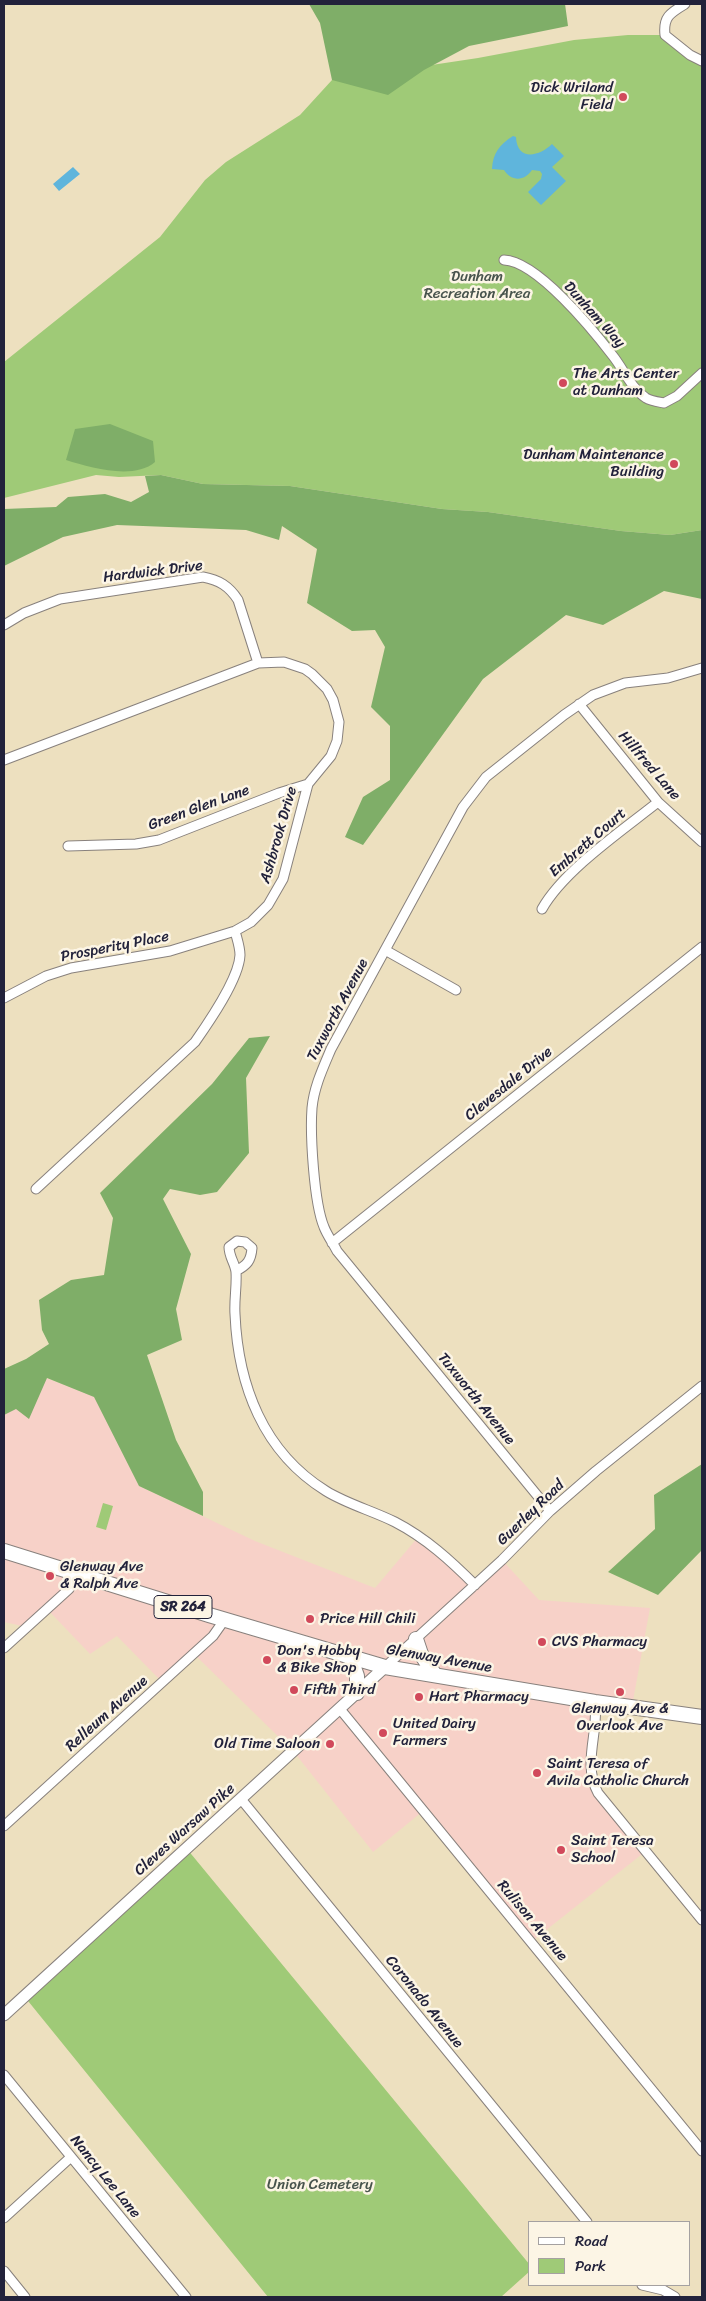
<!DOCTYPE html>
<html>
<head>
<meta charset="utf-8">
<style>
  body { margin:0 }
  #map { position:relative; width:706px; height:2301px; overflow:hidden; background:#ede0bf; font-family:Sriracha,sans-serif }
  canvas { display:block }
  .frame { position:absolute; inset:0; border:5px solid #22223b; pointer-events:none }
  .legend { position:absolute; left:528px; top:2221px; width:162px; height:65px; box-sizing:border-box; background:#fcf5e5; border:1px solid #a5a1a1; margin:0; padding:6px 9px; list-style:none; font-size:15px; color:#22223b }
  .legend li { display:flex; align-items:center; gap:10px; height:25px }
  .legend b { width:25px; border:1px solid #a5a1a1 }
</style>
</head>
<body>
<div id="map">
<canvas width="706" height="2301"></canvas>
<div class="frame"></div>
<ul class="legend">
<li><b style="height:6px;background:#fff"></b>Road</li>
<li><b style="height:14px;background:#9fca77"></b>Park</li>
</ul>
</div>
<script>
const c = document.querySelector('canvas').getContext('2d');
c.lineJoin = 'round';
function fillPath(path, color) {
  c.fillStyle = color;
  c.fill(path, 'evenodd');
}
function stroke(path, color, width, dash) {
  c.strokeStyle = color;
  c.lineWidth = width;
  c.lineCap = dash ? 'butt' : 'round';
  c.setLineDash(dash || []);
  c.stroke(path);
}
function write(font, color, halo, rows, align = 'center') {
  c.font = font + ' Sriracha,sans-serif';
  c.lineWidth = 5;
  c.setLineDash([]);
  c.textBaseline = 'middle';
  c.strokeStyle = halo;
  c.fillStyle = color;
  for (const [text, x, y, turn = 0] of rows) {
    c.save();
    c.translate(x, y);
    c.rotate((+turn || 0) * Math.PI / 180);
    c.textAlign = isNaN(turn) ? turn : align;
    if (halo) c.strokeText(text, 0, 0);
    c.fillText(text, 0, 0);
    c.restore();
  }
}
fillPath(new Path2D(`
  M46,1378l49,19 44,89 116,55 120,47 44,-52 56,49 27,-25 37,40 111,8 -18,98 -36,-4 -3,82 53,67 -115,91 -108,-131 -50,41 -79,-100 -100,-98 -32,28 -45,-46 -27,18 -43,-45 -20,18 -23,-5v-220z`), '#f7d1c8');
fillPath(new Path2D(`
  M628,35h37l37,26v469l-32,5 -49,-4 -133,-19 -46,-3 -152,-23 -87,-2 -42,-9 -42,2 -23,-2 -92,23v-136l156,-125 45,-57 21,-18 74,-47 32,-35 146,-22 96,-18z
  M103,1503l10,3 -7,24 -10,-3z
  M187,1849l343,416v6l-29,26h-233l-244,-301z`), '#9fca77');
fillPath(new Path2D(`
  M309,4h256l3,22 -99,20 -45,24 -36,25 -56,-15 -12,-57z
  M110,424l43,17 2,21c-21,18 -64,6 -89,-2l9,-31z
  M161,475l42,9 87,2 152,23 46,3 133,19 49,4 32,-5v69l-38,-8 -61,34 -37,-10 -83,64 -120,166 -18,-8 18,-40 27,-17v-54l-19,-19 14,-60 -10,-17 -23,1 -45,-28 10,-54 -35,-23 -3,14 -33,-10 -129,-5 -54,12 -59,29v-57l52,-2 12,-10 37,-3 26,8 18,-10 -4,-16z
  M270,1036l-24,42 3,75 -32,39 -17,3 -30,-6 -7,10 28,55 -15,55 6,31 -35,15 29,85 27,52v24l-64,-30 -45,-89 -47,-19 -18,41 -13,-10 -12,6v-46l22,-10 23,-15 -7,-14 -3,-30 32,-20 33,-5 9,-57 -13,-25 112,-109 37,-46z
  M702,1464v86l-44,45 -50,-23 47,-43 -1,-34z`), '#7fae68');
fillPath(new Path2D(`
  M513,136l3,1c1,25 24,19 36,7l12,12 -12,11 14,14 -25,24 -13,-13 13,-13 1,-5 -2,-3 -8,-1c-8,12 -21,11 -28,0l-12,-1c1,-16 7,-24 21,-33z
  M73,167l7,7 -21,17 -6,-7z`), '#5fb5dc');
const minor = new Path2D(`
  M685,4c-15,9 -22,13 -20,31l25,20 12,6
  M504,260c33,1 89,70 109,96 11,14 18,32 33,42 5,3 13,4 18,5l13,-7 25,-23
  M4,625l20,-12 36,-14 143,-22c16,3 26,9 35,23l20,63
  M579,704l79,98 44,40
  M4,760l254,-97 26,-1 21,7 7,5 15,15 6,11 6,22 -2,19 -6,15 -23,28 -25,95 -15,26 -17,17 -16,9 -65,20 -99,17 -25,8 -42,22
  M68,846l68,-2 23,-4 120,-47 29,-9
  M542,909c22,-39 81,-79 116,-107
  M385,950l71,40
  M36,1189l159,-147c14,-20 44,-63 45,-87 0,-8 -3,-16 -5,-24
  M332,1243l370,-296
  M236,1271c11,-6 15,-10 16,-23l-7,-6 -8,-1 -8,6c0,10 6,16 7,25 1,14 -2,28 -1,42 3,71 28,138 91,177 21,13 47,20 69,31 31,16 56,39 80,63
  M550,1511l-213,-260c-4,-8 -10,-16 -13,-24 -10,-24 -14,-92 -12,-119 2,-21 11,-40 19,-59l132,-242 23,-30 78,-62 29,-20 32,-12 43,-5 34,-10
  M4,1648l65,-59 9,-15
  M385,1667l117,-107 48,-49 46,-40 106,-85
  M595,1702c4,31 -13,61 3,91l104,127
  M340,1709l362,442
  M241,1799l346,423
  M4,1826l209,-190 12,-17
  M4,2075l182,222
  M4,2218l67,-61
  M4,2271l21,26
  M642,2285l21,5 12,7`);
const tertiary = new Path2D(`
  M4,2015l381,-348`);
const primary = new Path2D(`
  M4,1551l205,64 176,52 210,35 107,15
  M416,1639l5,15 14,21
  M350,1656l7,20v17`);
stroke(minor, '#88817d', 11);
stroke(tertiary, '#88817d', 13);
stroke(primary, '#88817d', 16);
stroke(minor, '#fff', 9);
stroke(tertiary, '#fff', 11);
stroke(primary, '#fff', 14);
for (const [x, y, r, color] of [
  [623,97,5,"#d1495b"],
  [563,383,5,"#d1495b"],
  [674,464,5,"#d1495b"],
  [50,1576,5,"#d1495b"],
  [310,1619,5,"#d1495b"],
  [542,1642,5,"#d1495b"],
  [267,1660,5,"#d1495b"],
  [294,1690,5,"#d1495b"],
  [620,1692,5,"#d1495b"],
  [419,1697,5,"#d1495b"],
  [383,1733,5,"#d1495b"],
  [330,1744,5,"#d1495b"],
  [537,1773,5,"#d1495b"],
  [561,1850,5,"#d1495b"]
]) {
  const dot = new Path2D();
  dot.arc(x, y, r, 0, 2 * Math.PI);
  c.fillStyle = color;
  c.fill(dot);
  stroke(dot, '#fcf5e5', 2);
}
for (const [x, y, w] of [
  [183,1607,58]
]) {
  const box = new Path2D();
  box.roundRect(x - w / 2, y - 11.5, w, 23, 4);
  c.fillStyle = '#fcf5e5';
  c.fill(box);
  stroke(box, '#22223b', 1);
}
write('bold 14px', '#22223b', null, [
  ["SR 264",183,1607]
]);
write('15px', '#22223b', '#fcf5e5', [
  ["Dick Wriland",613,88,"right"],
  ["Field",613,105,"right"],
  ["The Arts Center",573,374],
  ["at Dunham",573,391],
  ["Dunham Maintenance",664,455,"right"],
  ["Building",664,472,"right"],
  ["Glenway Ave",60,1567],
  ["& Ralph Ave",60,1584],
  ["Price Hill Chili",320,1619],
  ["CVS Pharmacy",552,1642],
  ["Don's Hobby",277,1651],
  ["& Bike Shop",277,1668],
  ["Fifth Third",304,1690],
  ["Hart Pharmacy",429,1697],
  ["Glenway Ave &",620,1709,"center"],
  ["Overlook Ave",620,1726,"center"],
  ["United Dairy",393,1724],
  ["Farmers",393,1741],
  ["Old Time Saloon",320,1744,"right"],
  ["Saint Teresa of",547,1764],
  ["Avila Catholic Church",547,1781],
  ["Saint Teresa",571,1841],
  ["School",571,1858]
], 'left');
write('15px', '#48544d', '#fcf5e5', [
  ["Dunham",477,277],
  ["Recreation Area",477,294],
  ["Union Cemetery",320,2185]
]);
write('15px', '#22223b', '#fcf5e5', [
  ["Dunham Way",594,315,48],
  ["Hardwick Drive",153,572,-7],
  ["Hillfred Lane",649,766,49],
  ["Green Glen Lane",199,808,-20],
  ["Ashbrook Drive",279,835,-74],
  ["Embrett Court",588,843,-41],
  ["Prosperity Place",115,947,-11],
  ["Tuxworth Avenue",338,1010,-62],
  ["Clevesdale Drive",509,1084,-39],
  ["Tuxworth Avenue",476,1399,51],
  ["Guerley Road",531,1513,-44],
  ["Glenway Avenue",439,1659,10],
  ["Relleum Avenue",107,1714,-42],
  ["Cleves Warsaw Pike",185,1830,-42],
  ["Rulison Avenue",532,1921,50],
  ["Coronado Avenue",424,2002,51],
  ["Nancy Lee Lane",105,2177,51]
]);
</script>
</body>
</html>
